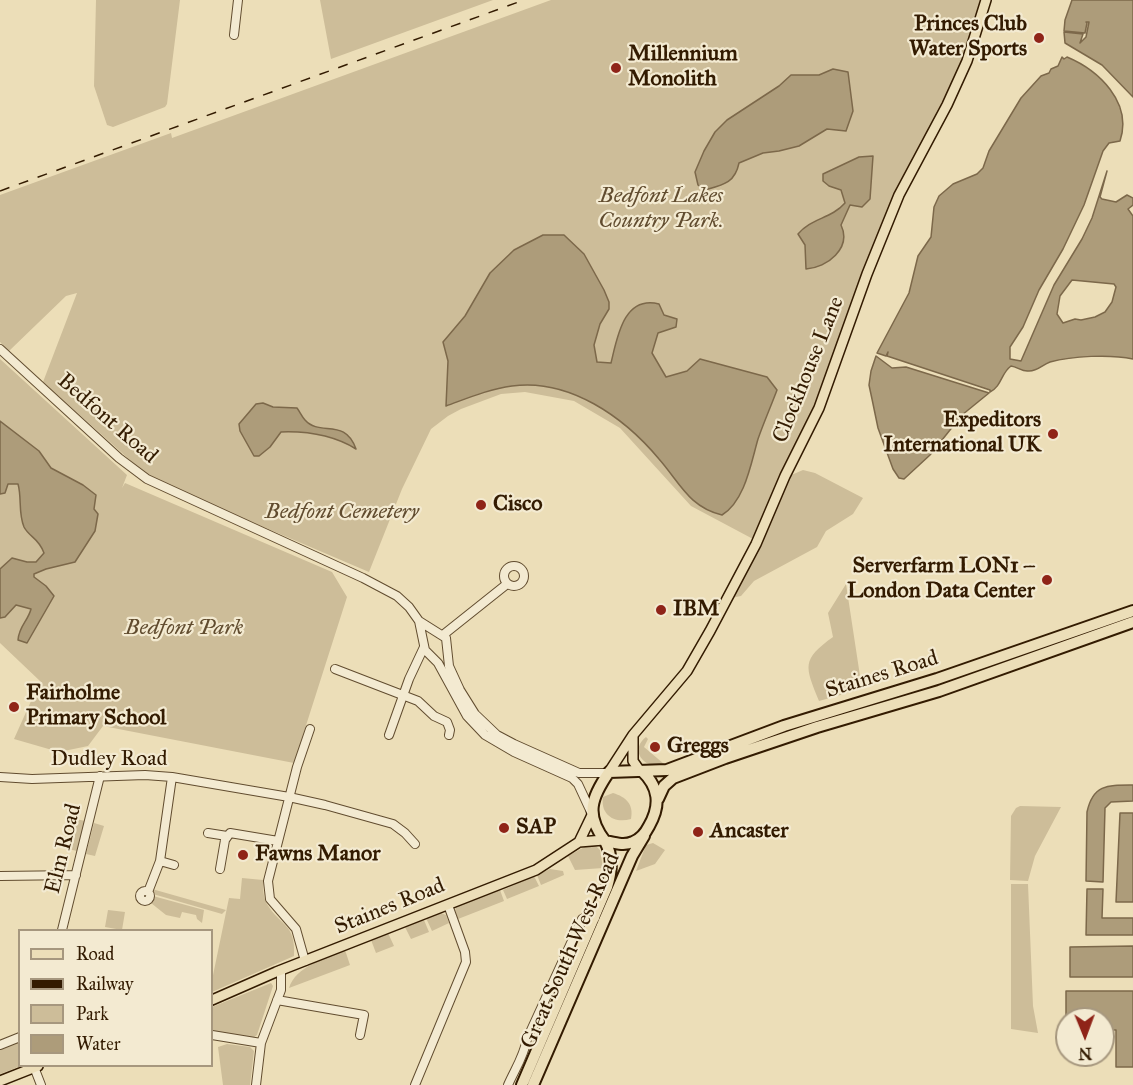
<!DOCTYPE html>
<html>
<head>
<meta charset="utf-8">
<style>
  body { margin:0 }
  #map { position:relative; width:1133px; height:1085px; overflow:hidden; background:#ecdeb8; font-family:"IM FELL Great Primer",serif }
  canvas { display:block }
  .legend { position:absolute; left:18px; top:929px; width:195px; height:138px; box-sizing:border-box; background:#f3ead1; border:2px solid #a6977e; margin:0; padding:8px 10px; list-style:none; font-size:18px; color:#331b01 }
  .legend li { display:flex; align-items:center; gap:12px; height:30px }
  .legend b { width:30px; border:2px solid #a6977e }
  .north { position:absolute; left:1055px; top:1007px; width:60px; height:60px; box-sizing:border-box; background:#f3ead1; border:2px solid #a6977e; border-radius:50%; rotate:179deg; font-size:16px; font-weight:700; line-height:24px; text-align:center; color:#331b01 }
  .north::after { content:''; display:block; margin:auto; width:21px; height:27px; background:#8f2418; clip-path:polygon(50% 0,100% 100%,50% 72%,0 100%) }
</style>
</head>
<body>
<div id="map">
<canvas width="1133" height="1085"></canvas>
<ul class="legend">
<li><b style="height:8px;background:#ecdeb8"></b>Road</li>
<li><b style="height:8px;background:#331b01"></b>Railway</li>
<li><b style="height:16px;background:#cdbd99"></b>Park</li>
<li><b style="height:16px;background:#ad9c7a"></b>Water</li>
</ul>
<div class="north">N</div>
</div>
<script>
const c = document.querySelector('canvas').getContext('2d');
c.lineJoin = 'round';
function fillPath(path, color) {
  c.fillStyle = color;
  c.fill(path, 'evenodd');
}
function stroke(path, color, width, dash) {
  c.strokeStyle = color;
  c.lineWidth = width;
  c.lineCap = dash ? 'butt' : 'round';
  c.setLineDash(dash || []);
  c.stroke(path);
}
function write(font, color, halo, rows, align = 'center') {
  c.font = font + ' "IM FELL Great Primer",serif';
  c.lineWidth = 4.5;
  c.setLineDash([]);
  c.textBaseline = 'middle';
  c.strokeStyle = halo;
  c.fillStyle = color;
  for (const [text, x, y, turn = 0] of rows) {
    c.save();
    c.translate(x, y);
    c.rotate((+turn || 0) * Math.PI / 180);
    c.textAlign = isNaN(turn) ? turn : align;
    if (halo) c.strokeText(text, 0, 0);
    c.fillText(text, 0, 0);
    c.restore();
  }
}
fillPath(new Path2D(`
  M96,0h84l-13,104 -2,3 -52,20 -6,-2 -13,-39z
  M320,0h173l-162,59z
  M551,0h430l-17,60 -25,51 -39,70 -36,88 -33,96 -16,42 -62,132 -62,-33 -71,-78 -46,-27 -49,-9 -24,2 -40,15 -13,7 -17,13 -29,60 -33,83 -218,-93 -108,-97 34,-89 -11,3 -57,55 -9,-9v-147l171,-62 1,5z
  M0,359l127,116 -5,13 3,-5 207,89 15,25 -53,166 -191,-37 -15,20 -29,6 -45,-13 26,-58 -40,-38z
  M803,470l12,3 48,25 -10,16 -27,17 -9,16 -63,34 -13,15 -10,2 58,-122z
  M846,584l16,105 -43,12c-14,-35 -18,-41 14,-64l-5,-24z
  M646,737l2,2 -4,8 20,17c-18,7 -36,-13 -18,-27z
  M613,793c13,4 21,11 18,26 -16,5 -31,-4 -28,-22z
  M1020,806l41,1 -26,49 -7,25 -18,-1 1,-64 5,-8z
  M76,819l9,2 -8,30 -9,-2z
  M94,823l10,3 -9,30 -9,-2z
  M653,843l12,7 -10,14 -19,7 10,-26z
  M588,845h7l5,5 3,18 -28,2 -7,-14z
  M550,869l13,2 1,4 -23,10 -4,-10z
  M534,876l5,10 -32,13 -4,-9z
  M242,878l21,2c0,8 0,17 4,24 13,22 29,19 27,52l-82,36v-12l17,-82 11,1z
  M1011,884h17l5,122 5,27 -27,-4z
  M152,889l74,21 -4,4 -69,-20z
  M500,890l4,11 -46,18 -3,-8 1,-5z
  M153,896l51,14 -2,13 -5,-4 -1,-4 -14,-3 -2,6 -14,-3 -15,-12z
  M108,910l17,2 -3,18 -17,-3z
  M441,913l5,2 3,8 -17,8 -6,-13z
  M424,920l5,12 -18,7 -6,-12z
  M388,933l6,13 -18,7 -5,-13z
  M345,950l5,15 -61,23c7,-22 36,-29 56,-38z
  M271,983l2,3 -16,49 -4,3 -15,-3 -1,2 -25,-5v-25z
  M19,1042l1,24h1l-21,8v-24z
  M227,1044l23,3 4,4 -4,34h-27l-5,-38z`), '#cdbd99');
const water = new Path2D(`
  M1072,0h61v97l-31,-32 -37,-22 -1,-11 19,2 -3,9 6,-6 3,-15h-3l1,1 -2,10 -21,-2 1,-11z
  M1062,57l2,2 3,-2c31,13 66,45 53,84l-11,2 -6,8 -19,54 -21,44 -24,41 -16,37 -13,20v12l11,2 33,-76 28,-46 10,-21 15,-47 -7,26 2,2 14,3 11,-7 6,3v7l-5,4 5,7v143c-23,-5 -61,-3 -83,3 -8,3 -12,9 -21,9 -7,1 -11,-4 -18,-5 -10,7 -9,20 -21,26v-2l-103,-34 1,-4 -2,4 -9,-3 32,-60 9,-37 13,-19 3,-30 5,-11 14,-12 24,-10 6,-6 6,-17 32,-53 20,-22 8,-3 2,-4 7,-3zM1072,280l42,4 2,3 -4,15 -7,10 -10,5 -14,3 -6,-1 -12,4 -6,-9 3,-18z
  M833,69l15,3 5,39 -7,20 -19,-2 -28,17 -20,5 -16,2 -24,10c-4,20 -16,22 -34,27l-7,-5 -3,-13 9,-21 11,-19 12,-12 52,-34 12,-11h28z
  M873,156l-3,43 -8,8 -12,-2 -9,20c11,23 -14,43 -35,44l-1,-24 -7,-11c13,-16 33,-15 47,-31l-4,-13 -12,-4 -6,-5v-7l36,-17z
  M543,235h21l20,19 20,36 5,12v7l-9,15 -6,21 3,17 14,1c6,-24 12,-68 48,-59l5,11 13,4 -1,8 -18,6 -6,20 14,24 21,-6 13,-12 67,18 10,13c-6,16 -13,32 -19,49 -7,24 -13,62 -36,76 -33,-8 -42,-32 -63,-56 -35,-42 -90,-81 -147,-73 -23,3 -44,12 -66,20l2,-45 -5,-19 22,-26 25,-43 24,-23z
  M876,356l16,12 14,-1 83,26 -27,22 -32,40 -26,24 -5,-1 -6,-9 -15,-41 -6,-29 -3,-14 2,-14z
  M263,403l10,4 24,1c3,4 5,9 8,12 15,17 40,-3 51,29 -23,-14 -48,-18 -75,-17l-11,15 -11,9h-5l-14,-25 -1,-7 17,-20z
  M0,421l39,30 12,17 32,17 13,10 -2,14 4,5 -3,17 -20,31 -29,7 -12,5v3l12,9 8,10 -27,47 -9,-3c1,-14 10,-19 13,-31l-15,-4 -11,12 -5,1v-49l12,-11 15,4h9l8,-9c-5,-15 -15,-16 -20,-26 -6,-14 -2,-29 -6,-43h-10l-3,9 -5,1z
  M1133,785v16l-22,1 -6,6 -2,74 -17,-1 1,-69c6,-28 21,-27 46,-27z
  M1120,813h13v89h-17z
  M1087,889h16l-1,29h31v17h-47z
  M1133,946v31h-63v-30z
  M1066,991h67v76h-17v-37h-13v-11h-36l-1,10z`);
fillPath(water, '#ad9c7a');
stroke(water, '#7c684a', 1.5);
const minor = new Path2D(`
  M234,35l4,-35
  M0,349l119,109 28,21 216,99 34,18 12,11 10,14 6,29 13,13 29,53 18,19 29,17 58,26 6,6 13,28
  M504 576a10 10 0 1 1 20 0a10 10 0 1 1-20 0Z
  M419,621l27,17 3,28 11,24 15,24 22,21 17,9 65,29h29
  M443,635l64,-51
  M335,669l83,32 16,15 13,6 3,8 -1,5
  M389,735l20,-56 15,-32
  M0,777l32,2 113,-4 27,2 117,20 36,8 68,19 12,9 10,11
  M208,833l19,3
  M160,861l14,4
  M220,869l5,-29 5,-7 48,8
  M0,876l76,-1
  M140 896a5 5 0 1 1 10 0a5 5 0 1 1-10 0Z
  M148,892l12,-31 12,-84
  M62,930l38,-154
  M305,961l-9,-32 -26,-30 -2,-18 29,-114 13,-38
  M277,1000l87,15 -4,20
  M212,1035l49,8
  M0,1045l20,-8
  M34,1067l7,18
  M256,1085l5,-42 20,-53v-20
  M415,1085l51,-123 -1,-10 -17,-47
  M508,1085c7,-16 16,-29 19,-46l55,-120 6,-3 7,2`);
const major = new Path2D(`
  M633,735v26l7,10
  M609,772l24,-37 54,-64 23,-40 46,-87 29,-68 34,-68 48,-134 32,-79 48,-90 20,-44 19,-61
  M579,842l13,-27
  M212,1000l64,-28 260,-102 43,-28 25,-2
  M0,1081l38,-15`);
const highway = new Path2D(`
  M642,771c17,16 19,34 7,55 -3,6 -8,13 -16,16 -9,4 -18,1 -28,-1 -20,-26 -14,-43 4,-69l58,-2 117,-44 153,-47 196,-68
  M658,799l6,-13 9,-8 52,-20 92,-31 122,-36 194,-69
  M522,1085l85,-198c5,-17 6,-30 -2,-46
  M533,1085l99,-229 12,-20`);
stroke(minor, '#614c2f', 10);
stroke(major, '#331b01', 12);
stroke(highway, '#331b01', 14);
stroke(minor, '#f3ead1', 8);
stroke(major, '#ecdeb8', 9);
stroke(highway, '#ecdeb8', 10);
stroke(new Path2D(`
  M0,191l524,-191`), '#331b01', 1.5, [10, 10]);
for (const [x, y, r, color] of [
  [1039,38,6,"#8f2418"],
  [616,68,6,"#8f2418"],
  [1053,434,6,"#8f2418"],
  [481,505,6,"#8f2418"],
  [1047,580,6,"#8f2418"],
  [661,610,6,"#8f2418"],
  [14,707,6,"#8f2418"],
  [655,747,6,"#8f2418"],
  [504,828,6,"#8f2418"],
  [698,832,6,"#8f2418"],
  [243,855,6,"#8f2418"]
]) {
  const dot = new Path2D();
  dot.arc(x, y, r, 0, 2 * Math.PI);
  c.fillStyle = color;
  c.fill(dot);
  stroke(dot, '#f3ead1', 2);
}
write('bold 22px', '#331b01', '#f3ead1', [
  ["Princes Club",1027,25,"right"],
  ["Water Sports",1027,50,"right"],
  ["Millennium",628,55],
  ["Monolith",628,80],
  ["Expeditors",1041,421,"right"],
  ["International UK",1041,446,"right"],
  ["Cisco",493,505],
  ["Serverfarm LON1 –",1035,567,"right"],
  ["London Data Center",1035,592,"right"],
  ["IBM",673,610],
  ["Fairholme",26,694],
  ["Primary School",26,719],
  ["Greggs",667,747],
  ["SAP",516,828],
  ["Ancaster",710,832],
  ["Fawns Manor",255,855]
], 'left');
write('italic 22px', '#614c2f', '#f3ead1', [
  ["Bedfont Lakes",661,197],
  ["Country Park.",661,222],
  ["Bedfont Cemetery",342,513],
  ["Bedfont Park",184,629]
]);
write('22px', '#331b01', '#f3ead1', [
  ["Clockhouse Lane",809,370,-68],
  ["Bedfont Road",107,419,41],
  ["Staines Road",882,675,-17],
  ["Dudley Road",109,760],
  ["Elm Road",64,849,-76],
  ["Staines Road",390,907,-22],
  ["Great South West Road",571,951,-66]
]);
</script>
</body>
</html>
